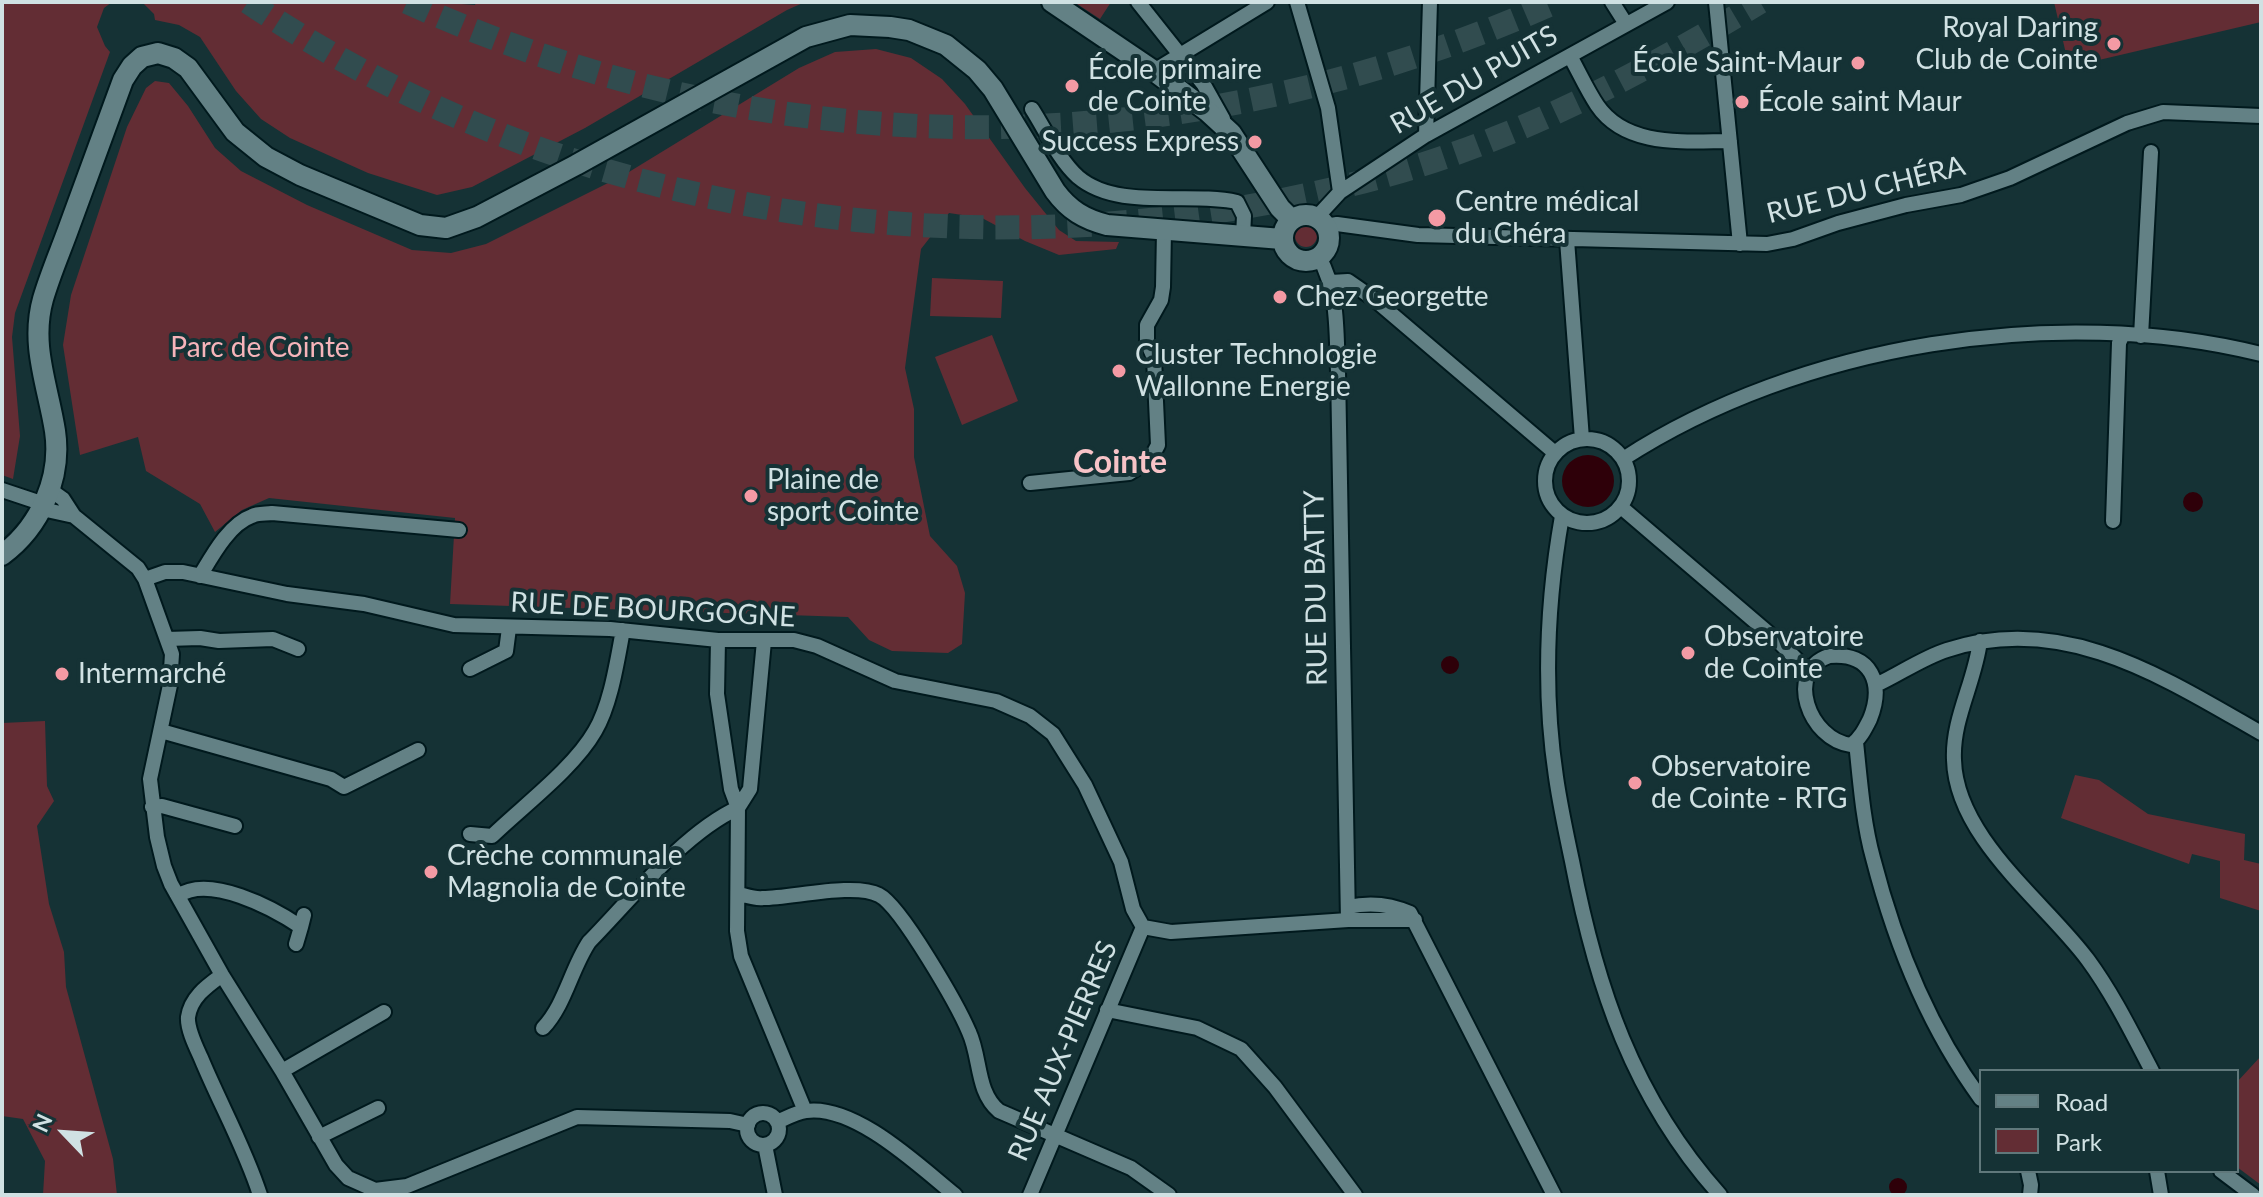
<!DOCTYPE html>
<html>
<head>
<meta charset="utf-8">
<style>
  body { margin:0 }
  #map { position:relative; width:2263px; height:1197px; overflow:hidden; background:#153235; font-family:Lato,sans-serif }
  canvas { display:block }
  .frame { position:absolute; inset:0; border:4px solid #d0e1e3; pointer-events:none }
  .legend { position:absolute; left:1979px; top:1069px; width:260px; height:104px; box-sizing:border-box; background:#153235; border:2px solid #60787b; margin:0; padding:10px 14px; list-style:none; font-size:24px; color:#d0e1e3 }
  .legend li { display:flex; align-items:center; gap:16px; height:40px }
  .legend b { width:40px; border:2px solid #60787b }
  .north { position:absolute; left:24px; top:1093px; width:80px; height:80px; -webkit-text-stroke:6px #153235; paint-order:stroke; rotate:295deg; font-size:22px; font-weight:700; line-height:32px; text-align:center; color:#d0e1e3 }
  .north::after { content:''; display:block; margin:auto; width:28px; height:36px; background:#d0e1e3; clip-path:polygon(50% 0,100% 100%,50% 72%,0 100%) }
</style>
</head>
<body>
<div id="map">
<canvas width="2263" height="1197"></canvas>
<div class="frame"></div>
<ul class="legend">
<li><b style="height:10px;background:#638185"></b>Road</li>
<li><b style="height:22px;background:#632d34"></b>Park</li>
</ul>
<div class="north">N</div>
</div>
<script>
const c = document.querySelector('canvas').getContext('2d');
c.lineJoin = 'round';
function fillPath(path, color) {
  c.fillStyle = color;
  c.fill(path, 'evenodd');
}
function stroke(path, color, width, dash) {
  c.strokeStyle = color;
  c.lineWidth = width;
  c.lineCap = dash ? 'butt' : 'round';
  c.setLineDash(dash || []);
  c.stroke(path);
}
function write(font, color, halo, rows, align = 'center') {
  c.font = font + ' Lato,sans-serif';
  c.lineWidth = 8;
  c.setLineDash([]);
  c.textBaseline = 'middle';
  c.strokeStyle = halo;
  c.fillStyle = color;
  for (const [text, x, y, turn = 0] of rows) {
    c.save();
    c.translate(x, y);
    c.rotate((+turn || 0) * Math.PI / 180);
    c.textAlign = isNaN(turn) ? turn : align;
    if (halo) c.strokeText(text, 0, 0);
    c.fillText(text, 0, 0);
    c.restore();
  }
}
fillPath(new Path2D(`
  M2,2h110l-8,6 -7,19 8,19 5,6 -95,261 -3,24 8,99 -7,43 -11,-4z
  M142,2h293l40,3 1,-3h329l-18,8 -202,118 -113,59 -35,8 -69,-22 -78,-35 -29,-19 -25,-28 -36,-54 -21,-12 -24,-5 -1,-6z
  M1074,2h37l-11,17z
  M2054,2h207v20l-192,45z
  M876,49l35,9 31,21 23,25 60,84 34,42 17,11 43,1 -3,7 -57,6 -34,-14 -43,-23 -33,-5 -28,36 -16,119 9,41v48l16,79 27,30 8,27 -3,51 -14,9 -56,-2 -23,-11 -21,-23 -398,-13 5,-86 -186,-20 -27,12 -27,22 -15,-28 -54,-33 -8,-34 -58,18 -17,-110 8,-50 56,-168 19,-39 9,-7 14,2 19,23 27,42 26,23 66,34 105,45 39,3 35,-9 138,-69 175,-107 36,-16zM616,290l159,2h1z
  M1295 236a11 11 0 1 1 22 0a11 11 0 1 1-22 0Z
  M932,278l71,3 -2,37 -71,-2z
  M992,335l26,66 -56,24 -27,-68z
  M45,721l2,65 7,15 -17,25 12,78 15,48 2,35 47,172 4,36h-74l2,-34 -22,-42 -21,-3v-393z
  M2075,775l24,5 49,34 97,20 -1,26 17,4v47l-41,-13v-37l-28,-7 -3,10 -128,-46z
  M2261,1056v129l-24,-18v-85z`), '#632d34');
fillPath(new Path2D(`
  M1562 481a26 26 0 1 1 52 0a26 26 0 1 1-52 0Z
  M2183 502a10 10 0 1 1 20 0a10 10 0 1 1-20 0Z
  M1441 665a9 9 0 1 1 18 0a9 9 0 1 1-18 0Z
  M1889 1187a9 9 0 1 1 18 0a9 9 0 1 1-18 0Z`), '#2e0009');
stroke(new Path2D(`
  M248,2c276,186 609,255 937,214 105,-14 212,-38 311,-78 93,-37 179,-85 264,-136
  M407,2c371,169 778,165 1149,0`), '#314c4f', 24, [24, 12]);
const street = new Path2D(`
  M1138,2l66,83 19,34
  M1297,2l31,106 12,84
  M1612,2l14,22
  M1716,2l24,242
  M1570,56c9,16 17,34 27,49 29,43 88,36 133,36
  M1154,71l113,-69
  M1032,109c14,22 27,51 46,68 40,34 110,14 159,25l7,14 -1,20
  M1426,135l4,-133
  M1317,217l23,-25 86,-57 241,-133
  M1326,226l11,-2 81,11 349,9 26,-5 45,-16 68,-18 55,-10 49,-17 117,-55 36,-11 98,4
  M1567,240l15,199
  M1319,257c20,36 17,75 19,115l10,548
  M1331,282l17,-1 26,18 181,154
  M2141,336l10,-184
  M1545 481a42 42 0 1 1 84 0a42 42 0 1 1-84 0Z
  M1623,459c177,-115 433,-156 638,-105
  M1030,483l99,-10 21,-13 8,-15 -4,-87 -7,-16v-17l14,-25 2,-13 1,-57
  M49,489l14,10 11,17 64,52 7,11 27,75 -2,31 -20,94 7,58 7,29 7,18 51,91 60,96 54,94 12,13 27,12 32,-4 170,-69 153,4 18,4
  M2,490l42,14
  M1621,507l158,135 29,29
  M42,509l32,7
  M1562,516c-15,85 -19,175 -6,261 4,28 10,56 16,84 24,125 61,237 148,334
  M2113,521l6,-178 4,-9
  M200,576c12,-20 29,-52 52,-60 6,-3 14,-2 20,-3l187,17
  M145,579l20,-7h18l104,22 77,10 90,21 156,4 108,11h76l23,6 78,35 101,20 34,15 23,18 32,51 36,77 12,47 10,18 28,5 177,-12h67
  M167,639l33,-1 19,3 54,-2 25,10
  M718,640l-1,54 14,95 7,19 -1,123 4,25 64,155
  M1980,641c-5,41 -28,78 -26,119 2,78 92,143 134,200 25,34 44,73 64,111
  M1829,656c43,-4 55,28 41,63 -5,10 -10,20 -19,26 -42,-5 -67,-74 -22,-89z
  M470,669l36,-18 3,-23
  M1876,685c24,-11 46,-27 71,-35 117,-38 216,27 314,83
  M161,731l170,48 13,8 74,-37
  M1856,742c4,38 7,80 17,116 22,86 56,170 108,241
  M152,807l10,-1 73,20
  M738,808l12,-19 14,-148
  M470,834l22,2c31,-30 82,-68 103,-105 16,-27 22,-70 28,-101
  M739,894c8,2 16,5 24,4 29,0 92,-16 116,-3 22,11 79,111 90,137 12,26 7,60 30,79l132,57 38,27
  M178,896c31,-22 95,12 123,31l3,-12
  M1348,907c22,-5 42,-3 62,6l144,282
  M296,944l5,-17
  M222,975c-15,11 -31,22 -34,42 -1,12 8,30 13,41 19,46 44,90 59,137
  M1107,1010l90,18 44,21 34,38 80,108
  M543,1028c22,-23 28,-59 46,-86 41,-42 96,-110 149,-134
  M282,1071l102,-59
  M747 1129a16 16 0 1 1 32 0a16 16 0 1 1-32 0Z
  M777,1122c9,-4 20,-10 29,-11 49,-7 113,55 149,84
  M319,1137l59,-29
  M765,1145l10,50
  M2028,1171l3,14 -1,10
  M2157,1171l4,24
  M2221,1171l32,24
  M1030,1195l113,-268`);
const secondary = new Path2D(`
  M1052,2l102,69 53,40 24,22 49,75 11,11
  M1283 238a23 23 0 1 1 46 0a23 23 0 1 1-46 0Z
  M2,555c38,-28 60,-77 53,-124 -7,-45 -25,-86 -12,-132 7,-24 17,-47 25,-69 18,-50 37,-100 55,-150l9,-14 10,-9 16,-4 16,5 14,10 47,64 31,25 34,18 120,50 26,3 31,-11 99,-52 230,-128 44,-12 40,2 19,3 37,15 31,25 16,19 62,102c14,19 29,28 52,34l175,14`);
stroke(street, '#00191d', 18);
stroke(secondary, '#00191d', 24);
stroke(street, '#638185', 14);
stroke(secondary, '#638185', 20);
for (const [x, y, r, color] of [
  [2114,44,8,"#f49aa4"],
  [1858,63,8,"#f49aa4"],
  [1072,86,8,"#f49aa4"],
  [1742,102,8,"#f49aa4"],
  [1255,142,8,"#f49aa4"],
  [1437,218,10,"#f49aa4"],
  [1280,297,8,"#f49aa4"],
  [1119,371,8,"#f49aa4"],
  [751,496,8,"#f49aa4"],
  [1688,653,8,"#f49aa4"],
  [62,674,8,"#f49aa4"],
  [1635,783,8,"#f49aa4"],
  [431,872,8,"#f49aa4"]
]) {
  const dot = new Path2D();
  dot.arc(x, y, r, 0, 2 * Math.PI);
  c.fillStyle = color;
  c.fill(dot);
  stroke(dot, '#153235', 3);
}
write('28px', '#d0e1e3', '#153235', [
  ["Royal Daring",2098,28,"right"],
  ["Club de Cointe",2098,60,"right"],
  ["École Saint-Maur",1842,63,"right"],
  ["École primaire",1088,70],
  ["de Cointe",1088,102],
  ["École saint Maur",1758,102],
  ["Success Express",1239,142,"right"],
  ["Centre médical",1455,202],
  ["du Chéra",1455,234],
  ["Chez Georgette",1296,297],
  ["Cluster Technologie",1135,355],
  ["Wallonne Energie",1135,387],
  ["Plaine de",767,480],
  ["sport Cointe",767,512],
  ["Observatoire",1704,637],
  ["de Cointe",1704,669],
  ["Intermarché",78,674],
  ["Observatoire",1651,767],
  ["de Cointe - RTG",1651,799],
  ["Crèche communale",447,856],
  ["Magnolia de Cointe",447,888]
], 'left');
write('28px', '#d0e1e3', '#153235', [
  ["RUE DU PUITS",1474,80,-30],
  ["RUE DU CHÉRA",1866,190,-14],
  ["RUE DU BATTY",1316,588,-91],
  ["RUE DE BOURGOGNE",653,610,3],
  ["RUE AUX-PIERRES",1063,1051,-67]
]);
write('28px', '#f6b4ba', '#153235', [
  ["Parc de Cointe",260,348]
]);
write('bold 32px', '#f7c3c7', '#153235', [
  ["Cointe",1120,463]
]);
</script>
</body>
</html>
